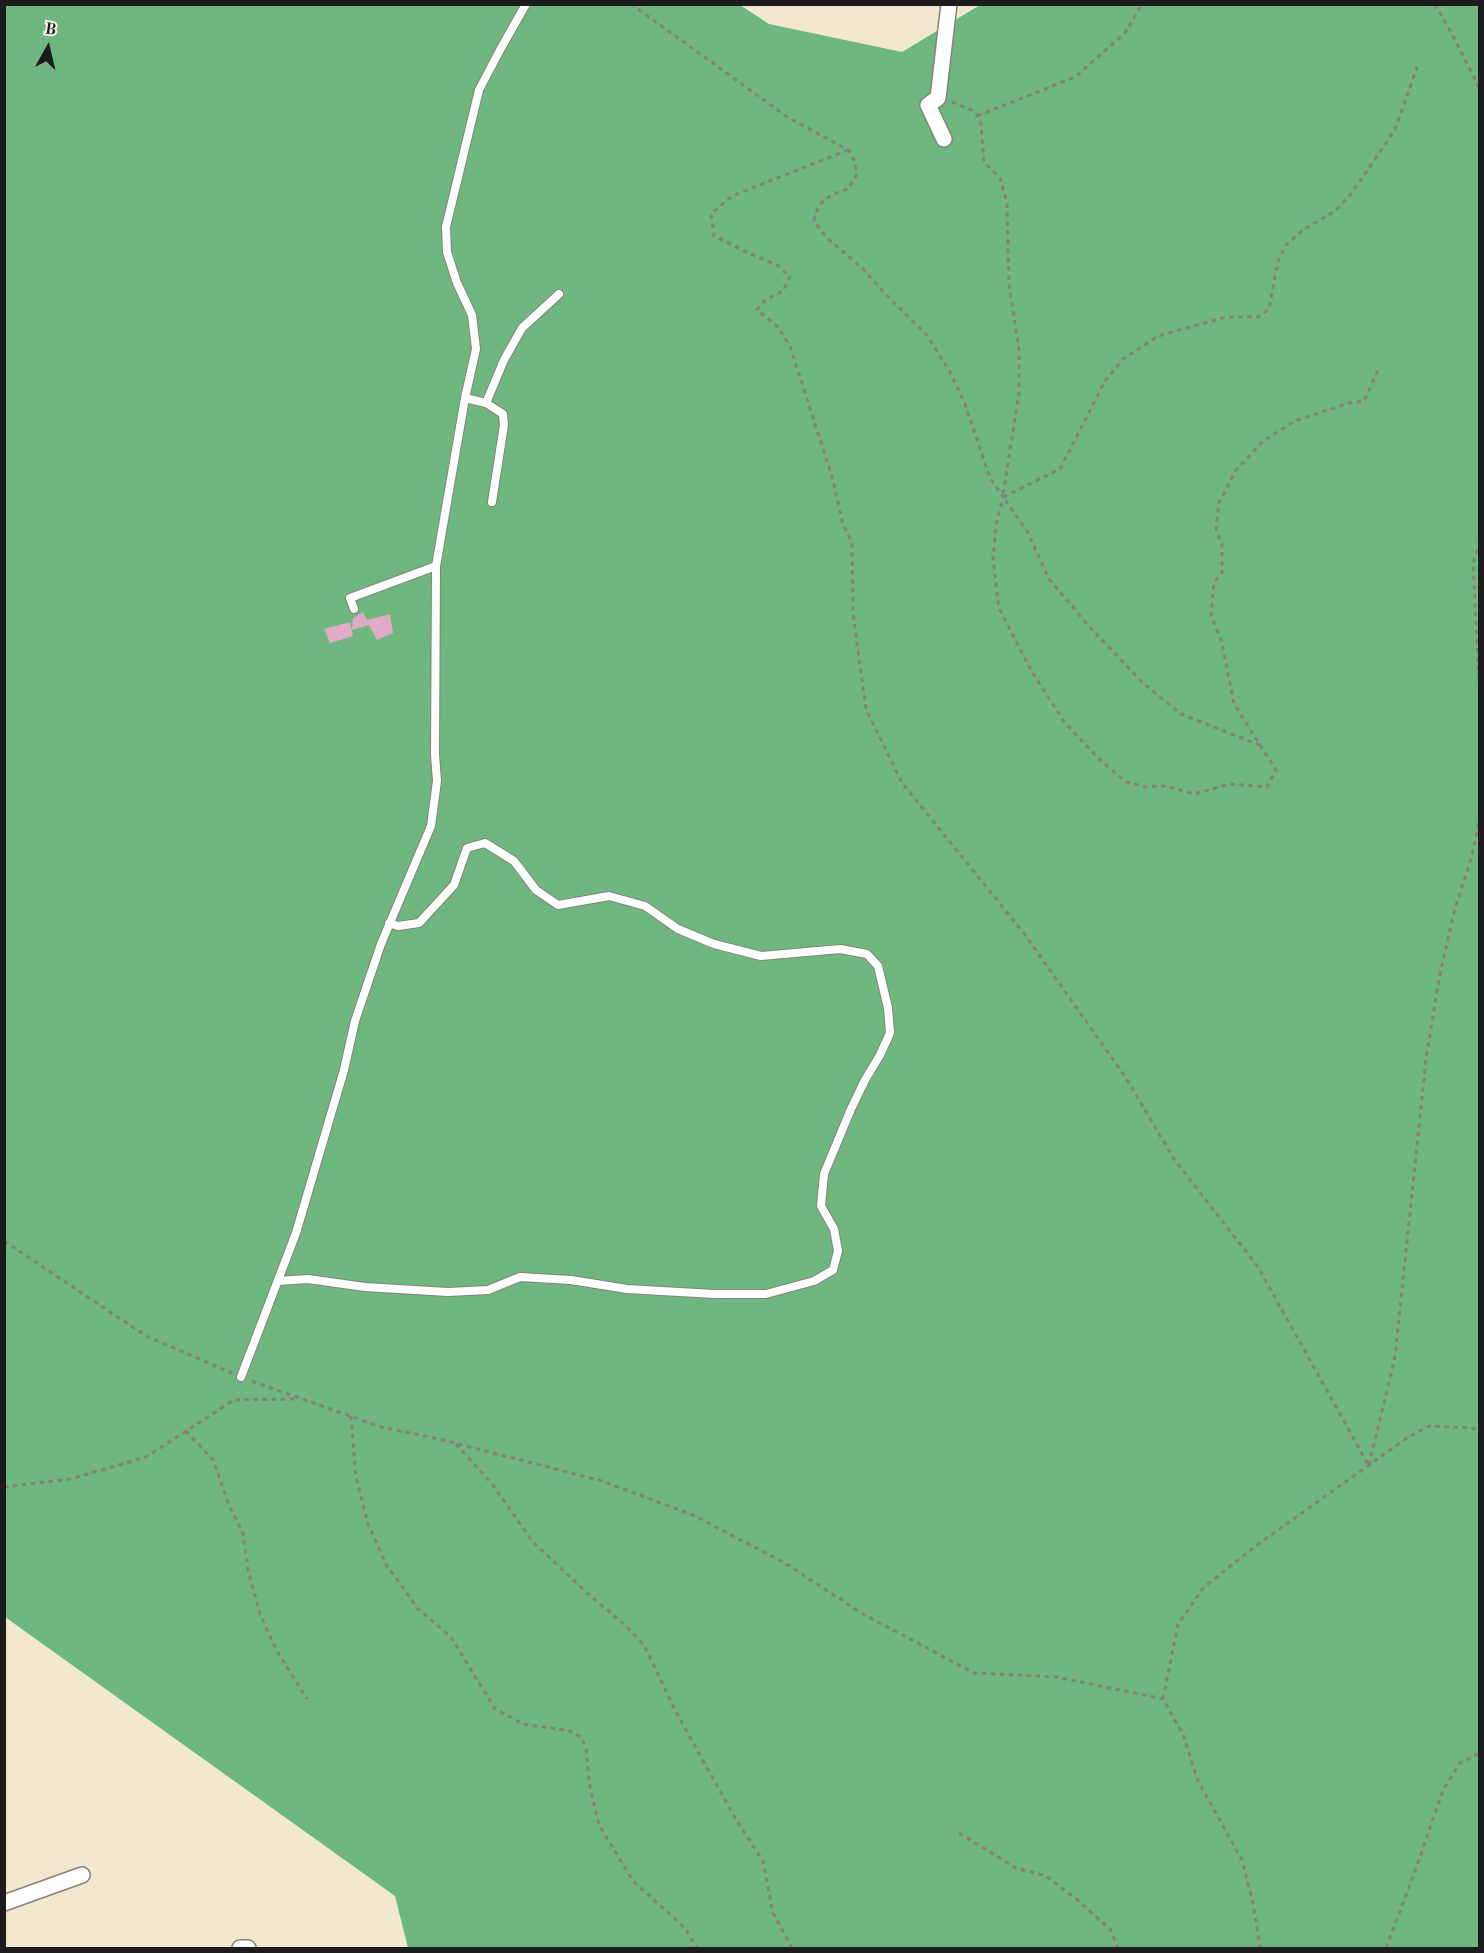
<!DOCTYPE html>
<html>
<head>
<meta charset="utf-8">
<style>
  body { margin:0 }
  #map { position:relative; width:1484px; height:1953px; overflow:hidden; background:#f1e8cf; font-family:"Old Standard TT",serif }
  canvas { display:block }
  .frame { position:absolute; inset:0; border:6px solid #1c1c1c; pointer-events:none }
  .north { position:absolute; left:18px; top:18px; width:60px; height:60px; -webkit-text-stroke:4px #f7f3e8; paint-order:stroke; rotate:8deg; font-size:16px; font-weight:700; line-height:24px; text-align:center; color:#1c1c1c }
  .north::after { content:''; display:block; margin:auto; width:21px; height:27px; background:#1c1c1c; clip-path:polygon(50% 0,100% 100%,50% 72%,0 100%) }
</style>
</head>
<body>
<div id="map">
<canvas width="1484" height="1953"></canvas>
<div class="frame"></div>
<div class="north">B</div>
</div>
<script>
const c = document.querySelector('canvas').getContext('2d');
c.lineJoin = 'round';
function fillPath(path, color) {
  c.fillStyle = color;
  c.fill(path, 'evenodd');
}
function stroke(path, color, width, dash) {
  c.strokeStyle = color;
  c.lineWidth = width;
  c.lineCap = dash ? 'butt' : 'round';
  c.setLineDash(dash || []);
  c.stroke(path);
}
fillPath(new Path2D(`
  M5,5h735l29,19 133,28 78,-47h499v1943h-1071l-13,-52 -390,-279z`), '#6eb880');
fillPath(new Path2D(`
  M363,612l4,8 23,-6 3,19 -16,7 -8,-15 -17,5 1,-12z
  M350,622l3,14 -23,7 -6,-14z`), '#dfabc6');
const service = new Path2D(`
  M465,398l21,5 17,11 1,11 -12,77
  M486,403l18,-43 18,-32 37,-34
  M354,609l-4,-11 86,-32
  M278,1281l30,-2 57,8 83,5 40,-2 32,-13 51,3 56,9 87,5h52l48,-13 19,-11 5,-19 -4,-22 -13,-23 3,-32 27,-65 14,-29 15,-25 10,-22 -2,-25 -10,-42 -11,-12 -27,-5 -79,7 -47,-12 -36,-15 -33,-23 -36,-10 -51,9 -22,-15 -22,-29 -29,-18 -18,5 -13,37 -35,38 -21,3 -9,-3
  M241,1377l55,-144 48,-163 11,-49 26,-77 50,-118 6,-45 -2,-26 1,-189 29,-168 11,-49 -4,-34 -15,-32 -10,-31 -1,-25 33,-137 21,-40 26,-46`);
const minor = new Path2D(`
  M944,139l-16,-34 10,-7 11,-94
  M4,1903l78,-28
  M240,1948h8`);
stroke(service, '#868276', 10);
stroke(minor, '#868276', 18);
stroke(new Path2D(`
  M631,4l155,112 62,34 6,10 3,14 -9,15c-19,6 -30,11 -34,32l13,17 36,31 28,31 36,35 23,37 15,32 25,74 13,19 -7,28 -3,34 6,49 33,64 33,51 34,36 27,23 20,5 20,-1 28,8 36,-10 37,3 9,-17 -42,-66 -12,-61 -11,-28 3,-33 8,-9v-28l-6,-17 3,-25 17,-33 27,-29 32,-20 54,-18 15,-2 14,-31
  M1435,4l17,30 28,55
  M952,102l24,10 5,13 3,37 16,16 7,25 2,82 10,64v44l-16,102
  M977,116l98,-39 50,-44 17,-29
  M848,150l-116,46 -21,18 3,22 32,16 31,13 13,12 -7,14 -18,9 -8,10 21,17 12,19 43,134 10,45 9,17 1,72 13,95 36,74 121,149 103,146 48,81 84,108 111,199
  M1480,541l-7,23 7,134
  M1260,745l-79,-31 -38,-31 -57,-60 -37,-44 -22,-48 -24,-34 57,-28 45,-88 18,-22 35,-23 68,-19h32l11,-8 9,-48 8,-16 17,-15 32,-19 16,-17 44,-64 22,-63
  M4,1241l142,95 86,37
  M252,1381l129,46 58,12 163,42 91,34 92,48 78,51 111,59 83,4 106,22 20,35 15,47 44,79 11,43 7,45
  M351,1416l5,61 12,47 18,40 32,45 33,28 44,72 28,15 47,7 11,6 5,10 3,36 10,42 34,56 52,47 12,20
  M186,1431l27,29 16,45 14,28 5,37 12,44 17,37 30,48
  M456,1444l36,40 41,58 54,51 37,31 20,21 32,67 59,106 28,43 10,52 19,35
  M1369,1465l26,-108 31,-298 13,-80 15,-67 17,-53 9,-41
  M4,1487l66,-8 76,-22 88,-57 63,-1
  M1163,1699l15,-75 26,-37 53,-42 150,-107 22,-12 43,2 8,2
  M959,1833l57,35 30,8 29,22 35,31 8,19
  M1386,1948l28,-74 29,-84 17,-27 20,-10`), '#868276', 3, [4.5, 4.5]);
stroke(service, '#fff', 8);
stroke(minor, '#fff', 15);
</script>
</body>
</html>
